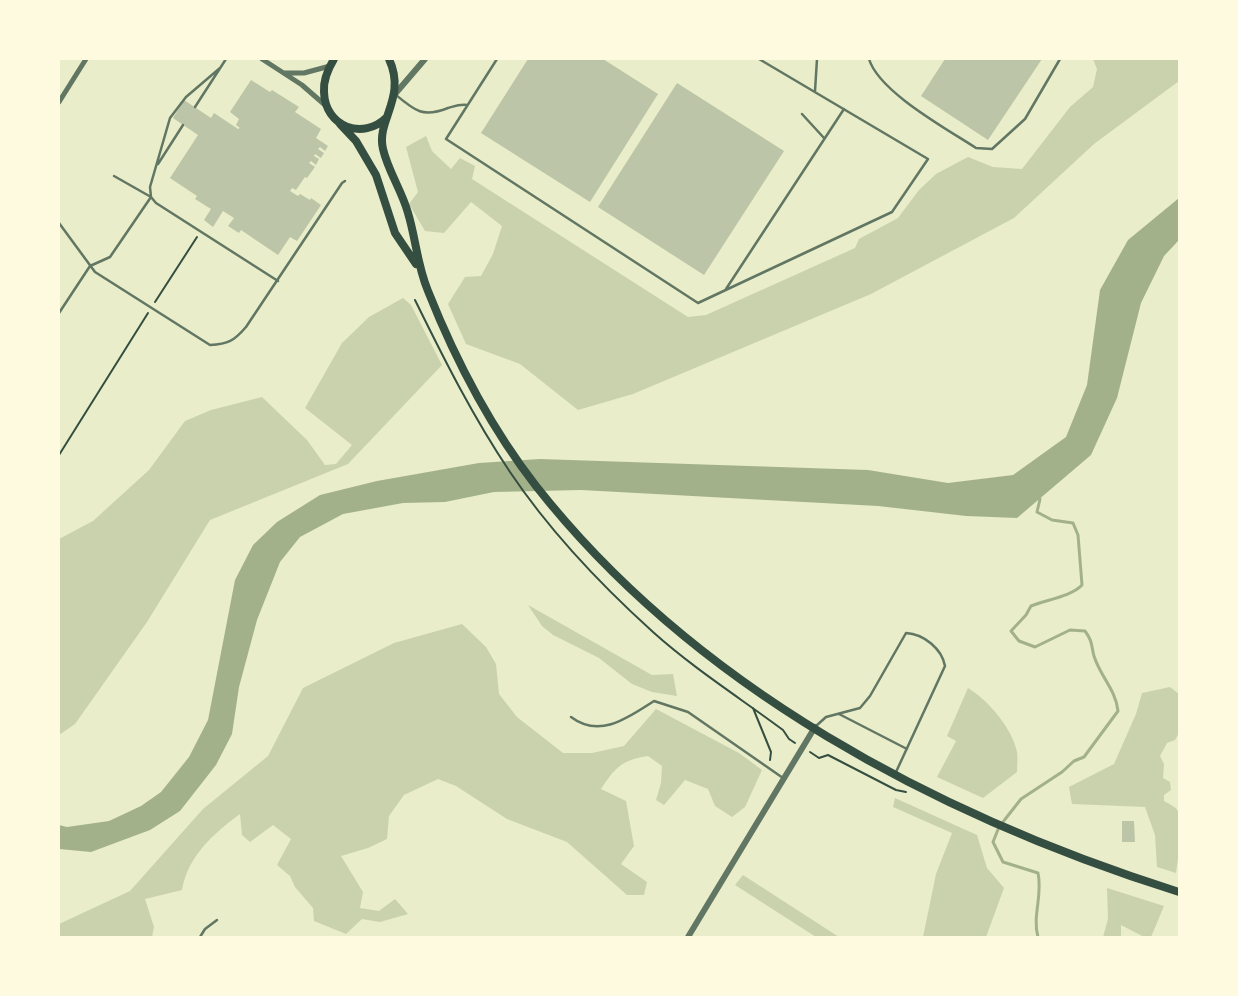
<!DOCTYPE html>
<html>
<head>
<meta charset="utf-8">
<style>
  body { margin:0 }
  #map { position:relative; width:1238px; height:996px; overflow:hidden; background:#e9edc9; font-family:Mulish,sans-serif }
  canvas { display:block }
  .frame { position:absolute; inset:0; border:60px solid #fefae0; pointer-events:none }
</style>
</head>
<body>
<div id="map">
<canvas width="1238" height="996"></canvas>
<div class="frame"></div>
</div>
<script>
const c = document.querySelector('canvas').getContext('2d');
c.lineJoin = 'round';
function fillPath(path, color) {
  c.fillStyle = color;
  c.fill(path, 'evenodd');
}
function stroke(path, color, width, dash) {
  c.strokeStyle = color;
  c.lineWidth = width;
  c.lineCap = dash ? 'butt' : 'round';
  c.setLineDash(dash || []);
  c.stroke(path);
}
fillPath(new Path2D(`
  M1093,59h86v22l-85,63 -80,74 -143,76 -238,100 -55,16 -58,-46 -54,-20 -18,-40 17,-27 16,-1 12,-22 9,-28 -31,-24 -27,31 -19,-2 -16,-27 9,-12 -12,-45 20,-11 6,15 19,18 9,-11 15,8 -3,13 216,138 18,-2 149,-67 4,-9 39,-21 21,-28 17,-16 32,-17 25,10 29,2 48,-62 23,-20 4,-18z
  M403,298l8,7 31,60 -94,99 -138,56 -63,102 -72,102 -16,11v-196l34,-18 56,-51 36,-49 26,-11 51,-13 45,43 18,25 11,-1 16,-19 -47,-37 37,-65 27,-26z
  M528,605l124,70 21,-1 4,22 -25,-4 -20,-8 -33,-26 -46,-23 -11,-9z
  M462,624l24,23 10,17 3,30 18,23 46,36h29l32,-7 32,-37 83,44 23,17 -17,37 -13,10 -17,-11 -7,-17 -23,-9 -21,25 -8,-5 5,-17 1,-17 -14,-10c-27,4 -33,12 -47,33l25,12 8,45 -13,18 26,18 -3,13h-17l-60,-53 -60,-23 -51,-33 -18,-7 -34,16 -15,21 -2,23 -19,9 -27,8 22,36 -3,16 19,3 16,-12 13,15 -28,8 -18,-3 -16,15 -32,-13 -1,-13 -18,-21 -5,-11 -13,-11 14,-26 -18,-14 -23,17 -8,-7 -2,-21c-27,20 -52,42 -58,76l-37,9 9,28 -2,10h-93v-13l71,-33 73,-82 65,-53 35,-68 91,-45z
  M1170,687l9,7v39l-4,7 -8,3 -7,13 4,8 -1,14 7,4 1,8 -7,5v6c5,3 13,6 15,12 4,11 -1,48 -3,60l-19,-6 -2,-32 -10,-28 -73,-3 -3,-17 45,-23 22,-50 6,-21z
  M968,688c20,12 44,40 49,64 1,6 0,13 0,20l-34,26 -46,-21 19,-36 -9,-5z
  M895,798l82,37 10,33 17,20 -18,49h-63l13,-63 16,-41 -59,-26z
  M743,875l96,62h-23l-81,-52z
  M1107,888l57,18 -13,31h-7l-23,-12v12h-18l5,-18z`), '#cad2ad');
fillPath(new Path2D(`
  M1179,198v42l-15,16 -23,47 -24,95 -26,57 -74,63 -51,-2 -88,-10 -297,-16 -87,2 -49,10 -42,1 -60,11 -43,23 -20,25 -23,58 -18,67 -7,47 -16,31 -36,46 -30,19 -59,22 -32,-3v-24l8,2 42,-6 32,-15 20,-14 28,-35 19,-37 27,-140 18,-35 24,-23 43,-27 57,-14 102,-18 61,-4 328,11 80,13 65,-8 53,-38 21,-52 13,-95 28,-50z`), '#a3b18a');
stroke(new Path2D(`
  M1038,937c-6,-21 5,-42 0,-64l-35,-11 -10,-20 6,-15 22,-28 41,-27 12,-11 10,-4 34,-46c-2,-21 -18,-35 -24,-55 -3,-11 -1,-14 -9,-25l-15,-1 -35,17 -16,-6 -8,-10 15,-16 5,-9c15,-6 41,-10 51,-21l-4,-50 -5,-12 -21,-3 -15,-8 3,-13`), '#a3b18a', 3);
fillPath(new Path2D(`
  M528,59h75l55,35 -68,108 -109,-69z
  M945,59h97l-54,81 -67,-44z
  M251,80l19,12 2,-2 27,17 -4,5 26,17 -5,9 12,8 -3,5 -5,-4 -2,2 6,4 -3,5 -6,-4 -1,2 5,3 -3,6 -5,-4 -2,2 6,4 -8,11 -2,-1 -9,13 -4,-2 -2,3 8,5 2,-2 10,6 1,-2 10,7 -24,36 -7,-4 -12,18 -37,-25 -2,3 -11,-7 6,-8 -11,-7 -10,16 -9,-7 7,-11 -16,-10 2,-3 -27,-18 28,-43 -25,-17 11,-18 27,18 3,-5 24,16 2,-1 -4,-3 3,-6 -9,-7z
  M677,83l107,68 -80,124 -106,-68z
  M1122,821h12l1,21h-13z`), '#bcc5a7');
stroke(new Path2D(`
  M415,300c29,59 58,117 95,172 39,58 91,113 143,160 40,36 87,66 130,98l6,9 6,4
  M155,302l42,-65
  M59,455l89,-142
  M753,708l18,44 -1,8
  M810,752l9,6 9,-3 68,35 10,2`), '#344e41', 2);
stroke(new Path2D(`
  M497,59l-51,80 252,164 194,-91 36,-53 -169,-100
  M869,59c10,33 78,70 107,89l16,1 33,-30 35,-60
  M220,68l-34,29 -16,21 -20,69 1,10 5,6 122,78
  M815,91l2,-32
  M396,95c19,16 27,23 52,13 7,-2 12,-4 19,-3
  M195,107l31,-48
  M802,114l22,24
  M158,164l25,-39
  M59,223l36,49 115,73c18,-1 24,-4 36,-18l96,-144 3,-2
  M726,289l118,-180
  M59,313l31,-47 20,-9 41,-60 -37,-21
  M839,714l68,35
  M571,717c29,22 58,0 83,-16l34,11 95,66
  M816,726l10,-9 34,-9 10,-12 36,-63c18,1 36,16 39,33l-49,106
  M200,937l5,-8 12,-9`), '#617663', 2.5);
stroke(new Path2D(`
  M262,59l40,26 23,20
  M284,73h20l26,-7
  M59,102l27,-43`), '#617663', 5);
stroke(new Path2D(`
  M395,94l30,-35
  M688,937l127,-210`), '#617663', 6);
stroke(new Path2D(`
  M334,59c-6,10 -11,21 -10,33 1,35 39,49 63,25
  M389,59c18,39 -13,61 -6,90 5,22 19,42 25,64 8,26 9,52 20,78 27,68 63,137 108,195 159,202 402,330 643,406
  M340,124l16,17 20,34 19,58 21,31`), '#344e41', 8);
</script>
</body>
</html>
